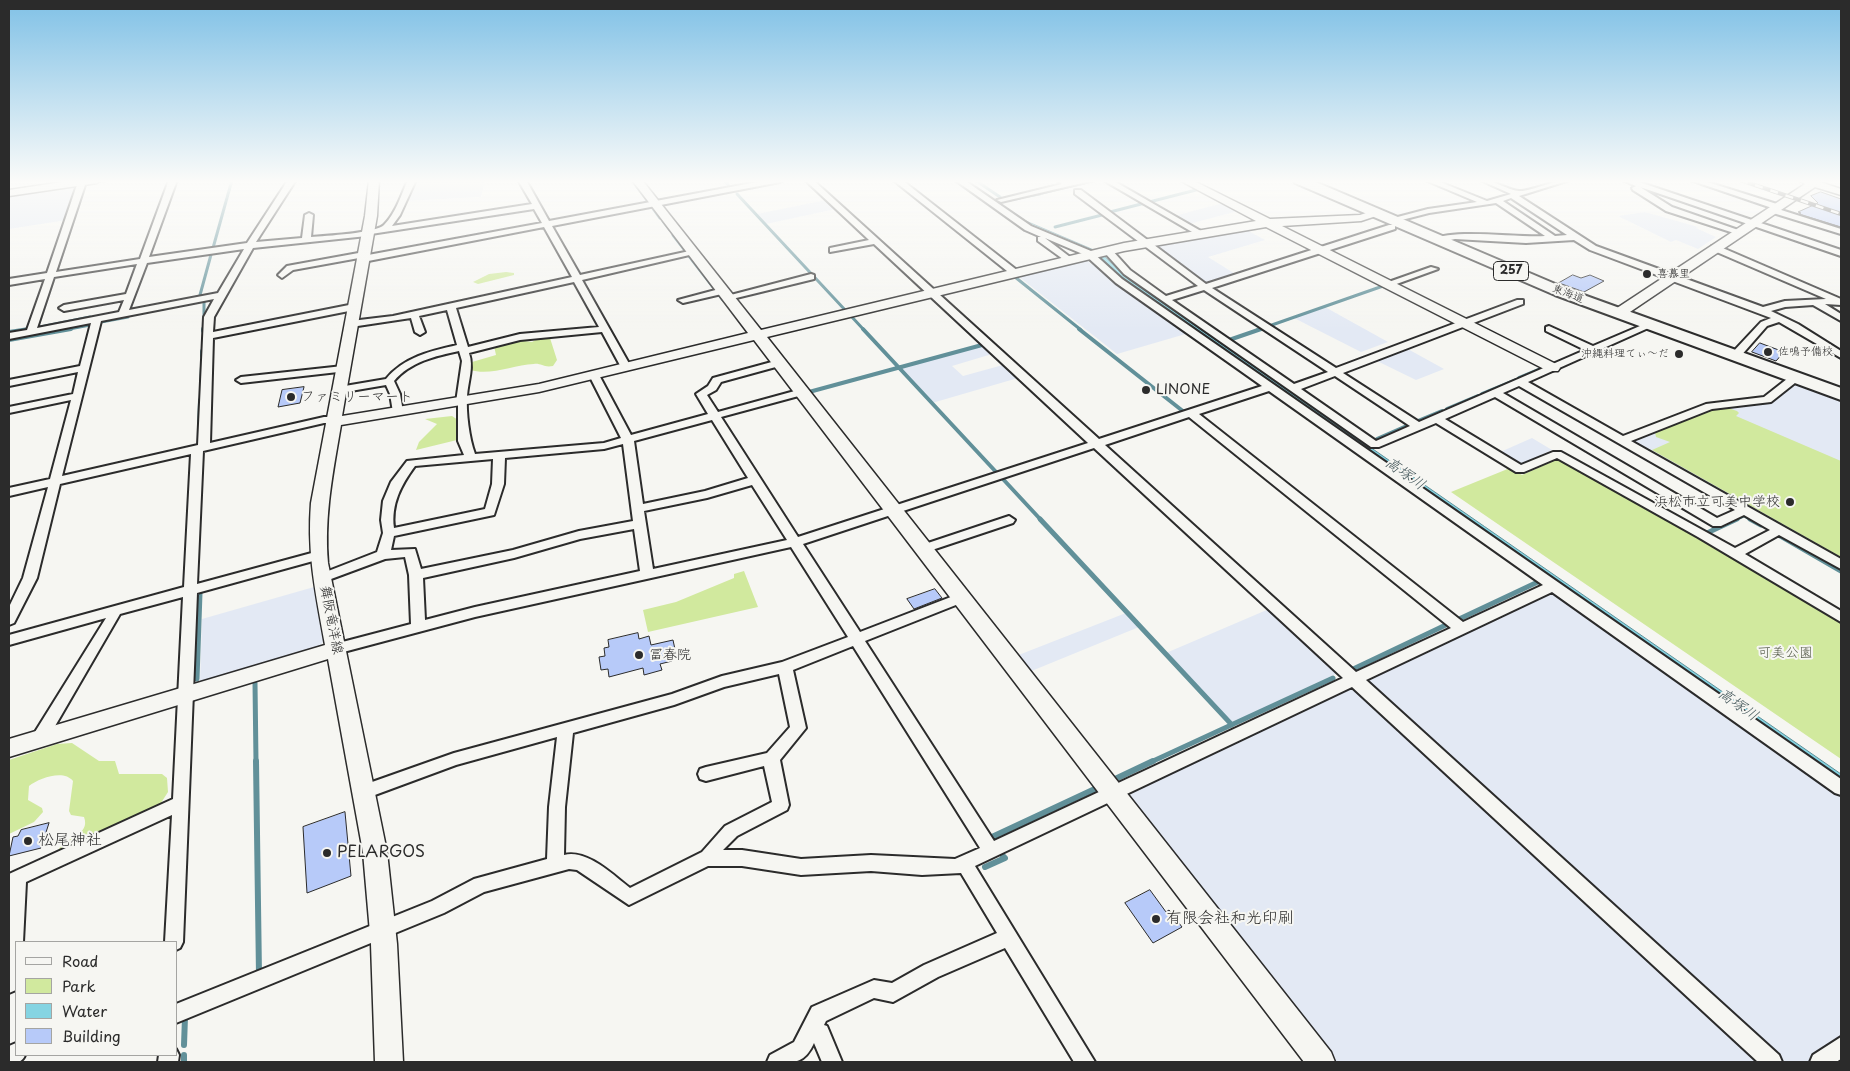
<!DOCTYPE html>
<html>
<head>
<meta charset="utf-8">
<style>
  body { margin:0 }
  #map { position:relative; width:1850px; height:1071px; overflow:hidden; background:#f6f6f2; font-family:"Playpen Sans",sans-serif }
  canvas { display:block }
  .frame { position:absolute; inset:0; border:10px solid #2b2b2b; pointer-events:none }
  .legend { position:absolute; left:15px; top:941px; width:162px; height:115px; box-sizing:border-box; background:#f6f6f2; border:1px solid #a5a5a2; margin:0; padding:6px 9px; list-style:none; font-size:15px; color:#2b2b2b }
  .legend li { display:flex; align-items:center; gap:10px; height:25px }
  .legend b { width:25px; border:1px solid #a5a5a2 }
</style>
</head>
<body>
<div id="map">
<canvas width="1850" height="1071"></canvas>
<div class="frame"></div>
<ul class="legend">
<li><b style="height:6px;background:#f6f6f2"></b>Road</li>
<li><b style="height:14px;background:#d1e99e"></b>Park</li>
<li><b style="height:14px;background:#85d4e2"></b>Water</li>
<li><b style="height:14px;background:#b7caf9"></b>Building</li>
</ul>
</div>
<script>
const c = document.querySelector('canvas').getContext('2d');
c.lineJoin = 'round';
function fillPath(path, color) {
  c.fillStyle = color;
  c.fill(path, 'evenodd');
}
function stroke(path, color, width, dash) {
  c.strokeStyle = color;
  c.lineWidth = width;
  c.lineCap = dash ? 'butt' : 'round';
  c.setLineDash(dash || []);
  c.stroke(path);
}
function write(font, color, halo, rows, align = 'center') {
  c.font = font + ' "Playpen Sans","Klee One",sans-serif';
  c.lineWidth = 4;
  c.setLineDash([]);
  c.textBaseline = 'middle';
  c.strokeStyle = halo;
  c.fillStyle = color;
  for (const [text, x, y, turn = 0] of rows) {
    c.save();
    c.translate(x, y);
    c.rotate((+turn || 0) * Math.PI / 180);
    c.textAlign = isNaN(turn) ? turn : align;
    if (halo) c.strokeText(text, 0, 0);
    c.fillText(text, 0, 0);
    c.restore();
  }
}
fillPath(new Path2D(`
  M414,180h71l-4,17 -77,4z
  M79,185l-12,35 -58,9v-34z
  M826,200l10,9 -70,15 -9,-10z
  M1223,203l15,8 -49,13 -15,-8z
  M1645,212l53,15 -2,1 20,9 -18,12 -22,-9 -5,2 -53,-26z
  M1245,229l20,11 -57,17 29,18 -28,9 -6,-1 -48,-36 1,-3z
  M1085,259l31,23 73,51 -72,21 -99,-78z
  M1325,307l63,35 -27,10 -67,-34z
  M983,346l9,8 -40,12 11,10 40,-11 15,13 -86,25 -32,-35z
  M1406,348l38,21 -28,11 -41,-20z
  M1795,384l46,18v158l-206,-117 -1,-3 80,-31 58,-7z
  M1532,438l20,12 -33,15 -21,-12z
  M314,587l10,54 -8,9 -116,32 2,-63z
  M1554,591l7,2 280,198v271h-506l-206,-262 2,-8z
  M1269,609l69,64 -107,50 -65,-70z
  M1126,613l13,14 -110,45 -13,-16z`), '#e3e9f4');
fillPath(new Path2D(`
  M506,272l8,1v2l-36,9 -5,-2 16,-8z
  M541,337l9,1 7,22 -4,6c-9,2 -12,-3 -19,-2 -21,1 -43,12 -64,6l-1,-5 3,-3 24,-7 -2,-9c12,-6 26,-6 38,-4z
  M1725,407l12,4 2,2 -3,3 105,45v96l-189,-107 18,-8 -14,-5 -1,-5 52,-21z
  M452,416l6,4 -2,8 1,12 -41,10 3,-8 18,-18 -12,-5z
  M1558,459l140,78 143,85v137l-390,-267 59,-24 12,7z
  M744,571l14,36 -110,25 -5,-22 33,-8 58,-24v-4z
  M72,743l27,18h16l4,13h43l5,4 1,14 -9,14 -98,47 -3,-2c6,-14 33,-15 26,-34l-13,-2 -2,-4 4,-30c-9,-12 -34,-3 -44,5l-1,14 14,8 1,4 -9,10 -25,12v-74l48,-16z`), '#d1e99e');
const water = new Path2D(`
  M965,180l61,41 75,32 27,26 713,495v6l-717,-500 -30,-29 -70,-29z`);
fillPath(water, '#85d4e2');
stroke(water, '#619099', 1);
stroke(new Path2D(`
  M632,180l15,20
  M724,180l7,8
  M975,180l25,17
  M95,182l15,-2
  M1042,193l54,-13
  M737,194l109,117
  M1023,197l17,-3
  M1009,200l11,-2
  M1149,202l47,-12
  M652,207l8,11
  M1110,212l35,-9
  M663,221l7,9
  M1055,227l47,-12
  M673,235l14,18
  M213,248l19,-68
  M689,256l24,31
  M1015,277l66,53
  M719,295l4,5
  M205,297l-5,-2 12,-44
  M204,301v15
  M851,316l13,14
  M101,322l27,-5
  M1269,326l114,-40
  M35,328l55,-11
  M24,330l5,-1
  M64,330l26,-5
  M203,330l1,-7
  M1257,330l5,-2`), '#619099', 3);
stroke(new Path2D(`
  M863,329l134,144
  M1079,329l105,83
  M203,331v-2
  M9,332l20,-3
  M9,340l62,-11
  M1229,340l32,-11
  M202,351v5
  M1519,378l24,-10
  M201,389l1,-23
  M809,392l173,-47
  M1482,394l34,-14
  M1447,409l31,-13
  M1418,421l24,-10
  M199,426l1,-26
  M1377,439l32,-14
  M1002,478l39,42
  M1744,515l8,5
  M1734,520l11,-5`), '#619099', 4);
stroke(new Path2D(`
  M1040,519l192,206
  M1750,519l11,6
  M1707,533l30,-14
  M1777,534l64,37
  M1457,620l85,-40
  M1349,671l101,-48
  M197,679l3,-86
  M255,683l1,79
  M1151,762l182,-84`), '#619099', 5);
stroke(new Path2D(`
  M256,761l3,214
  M1113,780l40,-19
  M993,840l-1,-3 105,-49
  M985,867l20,-9 -2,-2
  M184,1045l1,-28h2
  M184,1055v7`), '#619099', 6);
const building = new Path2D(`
  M1821,192l20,7v28l-42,-13 2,-1 -3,-1 20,-9 -7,-7z
  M1573,275l8,3 9,-3 14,6 -20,11 -25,-9z
  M1760,343l24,9 -8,9 -24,-9z
  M304,387l-4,16 -22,4 4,-17z
  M935,589l7,9 -28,11 -7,-10z
  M638,633l1,6 10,-3 2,9 22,-5 3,14 -6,2 2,5 -12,3 2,6 -18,5 -1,-7 -34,9 -1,-8 -7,1 -2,-13 6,-1 -1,-8 5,-1 -1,-7z
  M345,812l6,64 -44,17 -4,-66z
  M49,823l-8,25 -32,8 4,-19 5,-1 3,-6z
  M1150,890l16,22 3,-2 13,17 -29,16 -28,-40z`);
fillPath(building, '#b7caf9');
stroke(building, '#2b2b2b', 1);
const street = new Path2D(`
  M81,180l5,2 -30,90 84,-13 29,-79h8l-28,77 98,-14 41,-63h8l-40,62 46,-4 3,-23 4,-2 4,2 -2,22c14,-1 65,-4 73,-12 12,-12 17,-30 24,-45h8l-16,35 -8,11 140,-22 -14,-24h8l23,41 219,-41h16l-4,2 -228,44 28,49 114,-25 4,3 -116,27 49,87 -1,2h-8l-20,-37 -82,8 -51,13c5,14 -1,28 -2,43 -1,16 2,42 8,58l129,-11 17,-5 -32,-63 1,-2h8l1,2 32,60 77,-21 -12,-20 12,-8 5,-8 66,-18 4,1v4l-62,17 -5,8 -9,5 11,17 84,-23 5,3 -1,2 -85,23 77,120 290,-94 -214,-199 -44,8v-4l39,-8 -64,-60h8l286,259 163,-53 -146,-103 -31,-28 -40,-17 29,22 -7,2 -29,-21v-4h3l-16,-7 -70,-50h9l67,46 60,25 31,28 719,500v16l-6,-2 -283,-201 -186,88 413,375 3,7h-24l-406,-375 -377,179 120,196h-21l-69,-114 -67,29 -45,25 -19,-4 -48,23 -2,4 3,1 15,36h-20l-8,-19c-11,24 -23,19 -47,19l3,-7 24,-13 18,-35 62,-27 18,3 32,-18 73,-32 -36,-60 -39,2 -51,-4 -70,4 -59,-9h-34l-79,39 -52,-35 -8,-1 -85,23 -40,21 -268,110v-19l256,-103 42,-22 73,-20 2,-52 8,-70 -101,28 -92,34 -6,-2 -2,-5 2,-5 96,-34 218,-59 50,-18 60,-14 66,-25 -57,-90 -316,70 -139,37 -5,-1 -2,-4 2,-4 80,-21 -2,-49 -4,-18 -20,2 -62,23 -7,-4 2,-3 59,-23 6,-19 -2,-13 2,-19 8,-19 16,-21 57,-6 -6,-14v-37l-2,-2 6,-41 -3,-10c-24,5 -49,11 -65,30l6,13 3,18 -1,2h-8l-1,-2 -3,-18 -4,-9 -47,8 -5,-3 5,-3 47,-8c18,-22 45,-28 71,-34l-10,-35 -28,6 6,16 -5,3 -5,-3 -4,-14 -60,9 -5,-3 5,-3 42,-5 179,-39 -28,-50 -181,35 -4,-4 -66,12 -11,8 -4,-3 9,-9 77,-14 4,3 174,-32 -8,-14 -163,25 -4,2 -114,12 -39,69 -1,15 141,-28 5,3 -5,3 -141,28 -3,105 114,-26h10l5,3 -5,3h-10l-121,28 -6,133 122,-33 6,4 -1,3 -127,35 -14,349 -3,6 -4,2v-8h-11l7,-127 -146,67 -3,60h-7v48l-7,3v-119l164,-75 10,-202 -63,17 -69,119 -4,11 -5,2 -5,-2 -3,-4 1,-8 71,-114 -97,27v-10l175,-48 7,-133 -131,30 -23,94 -23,45 -5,2v-18l14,-29 25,-91 -39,9v-8l41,-9 21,-79 -62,13v-6l64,-13 5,-22 -69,14v-6l71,-14 11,-43 -82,16v-6l18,-3 18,-51 -36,6v-6l38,-6 31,-91zM244,249l-26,44 -89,17 18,-47zM137,264l-11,30 -62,11 -5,3 5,3 60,-11 -5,12 -82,16 17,-51zM574,282l25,45 -79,7 -52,13 -12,-39zM214,299l-10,18 -6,128 -136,31 39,-155zM1269,391l274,194 -80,37 -264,-208zM1189,417l262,211 -95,44 -251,-227zM712,420l36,58 -43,13 -62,13 -9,-63zM623,444l10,77 -54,10 -66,19 -92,19 -6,-20 -24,1 3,-14 100,-21 10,-31 1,-26 99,-9zM1094,448l249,230 -349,163 -129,-200 101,-40 2,-3 -2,-3h-10l-96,37 -57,-88zM493,459l-1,25 -7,25 -91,19c-3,-24 7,-43 21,-62zM752,485l35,55 -134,29 -9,-58 63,-13zM634,529l6,42 -165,36 -50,13 -2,-42 91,-20 66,-19zM853,646l127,202 -25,11 -84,-4 -70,4 -59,-9h-19l14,-14 50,-26 2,-5 -9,-45 26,-32 -13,-58zM779,674l11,53 -23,26 -61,14 -6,2 -2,5 2,5 6,2 58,-15 8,36 -47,24 -23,26 -72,36c-17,-13 -43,-39 -66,-33l1,-48 8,-74 101,-28 50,-18z
  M893,180h9l116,91v4h-6z
  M1057,180h9l3,2 26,-2 -94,22 -4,-2 65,-16z
  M1103,180h9l94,54 -7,2z
  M1425,180h10l52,21 24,-7 -31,-14c16,0 26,10 39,11 11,1 34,-11 51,-11l-51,16 77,50 167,61 22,-6 41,-2 -114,-49v-4h6l123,53v6l-16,-1 16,10v7l-28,-16 -28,2 -14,4 27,13 43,27v7l-62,-36 -12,4 -28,32h-8v-4l30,-32 10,-4 -181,-68 -16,-10 -48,3 -71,-4 -18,4 -4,-3c16,-12 87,-2 112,-4l-49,-33 -67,10 -39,10v-4l38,-10 49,-7zM1511,198l56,37 -12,1 -52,-35z
  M1622,180h11l208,70v6l-201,-69 32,20 72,25 -7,2 -71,-23 -33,-21 -1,-2 4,-2z
  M1690,180h11l79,25 1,2 -3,2 63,20v5l-71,-22 -1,-2 3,-2z
  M1075,190h6l125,94 183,-59h6v4l-183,59 124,80 181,-68h6v4l-180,69 76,49 166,-72 -39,-19v-4l3,-1 44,20 54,-23h6l2,2 -127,57 95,54 83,-32 58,-7 28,-22h8v4l-29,23 -59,7 -81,32 210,118v10l-62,-34 -34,19 96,57v11l-143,-85 -141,-79 -33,14h-8l-80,-49 -57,24h-8l-247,-173 -19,-21v-4h6l19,21 36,26 32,-10 -123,-92zM1204,290l124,82 -34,12 -122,-84zM1335,376l75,50 -34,15 -75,-52zM1519,386l216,124 -18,8 -214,-125zM1495,397l218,129h8l23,-11 26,15 -35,18 -174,-96h-8l-32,13 -76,-46z
  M1431,267l7,2 -47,17 -8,-2z
  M811,274l3,1v4l-86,21 -5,-3z
  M723,288l3,1v4l-43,10 -5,-3z
  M343,366l5,3 -1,2 -106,12 -5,-3 5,-3z
  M1009,516l6,4 -2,3 -90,30 -6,-4 2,-3z
  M1841,1037v22l-5,3h-26l3,-7z
  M16,1043v12h9c-3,8 -8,7 -16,7v-16z
  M176,1049l3,6 -1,7h-20l1,-7h17z`);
const secondary = new Path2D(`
  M76,180h26l-5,3 -88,13v-6z
  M369,180h10l-2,36 -35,200 197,-32 209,-51 -116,-153h10l119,150 363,-87 132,-22 -77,-41h13l78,39 90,-4 15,-5 4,1v4l-18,6 -79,5 276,139 2,3 -2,3h-10l-282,-144 -142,24 -357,86 564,715 4,10h-31l-550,-722 -215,52 -198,33c-8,47 -17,91 -13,138l59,289 10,92 6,118h-28l-4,-118 -8,-92 -35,-193 -319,98v-18l316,-94c-9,-51 -18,-89 -14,-142l54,-287z
  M1799,180h15l27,9v6l-26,-8 -191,129h-10l-2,-3 2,-3 191,-126z`);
const highway = new Path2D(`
  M1293,180h18l256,109 274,99v12l-286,-105 -260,-112z`);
stroke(street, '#2b2b2b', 4);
stroke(secondary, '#2b2b2b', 3);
stroke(highway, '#2b2b2b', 4);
fillPath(street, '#f6f6f2');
fillPath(secondary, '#f6f6f2');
fillPath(highway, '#f6f6f2');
const rail = new Path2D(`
  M1740,180l101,34`);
stroke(rail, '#2b2b2b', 4);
stroke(rail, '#f6f6f2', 2.5, [8]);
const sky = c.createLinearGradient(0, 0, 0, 330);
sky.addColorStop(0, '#80c1e6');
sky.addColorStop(0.55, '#fbfbf9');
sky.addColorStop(1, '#fbfbf900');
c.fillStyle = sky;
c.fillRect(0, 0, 1850, 330);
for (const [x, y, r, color] of [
  [1647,274,5,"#2b2b2b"],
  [1768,352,5,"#2b2b2b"],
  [1679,354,5,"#2b2b2b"],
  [1146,390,5,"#2b2b2b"],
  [291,397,5,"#2b2b2b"],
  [1790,502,5,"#2b2b2b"],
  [639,655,5,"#2b2b2b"],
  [28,841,5,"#2b2b2b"],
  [327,853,5,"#2b2b2b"],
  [1156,919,5,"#2b2b2b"]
]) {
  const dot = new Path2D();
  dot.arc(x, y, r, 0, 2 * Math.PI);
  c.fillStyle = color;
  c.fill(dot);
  stroke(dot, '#f6f6f2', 2);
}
write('11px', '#2b2b2b', '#f6f6f2', [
  ["喜慕里",1657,274],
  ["佐鳴予備校",1778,352],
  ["沖縄料理てぃ〜だ",1669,354,"right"]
], 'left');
write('11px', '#2b2b2b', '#f6f6f2', [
  ["東海道",1568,294,21]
]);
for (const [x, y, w] of [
  [1511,271,35]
]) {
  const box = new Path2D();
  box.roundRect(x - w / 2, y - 9.5, w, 19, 4);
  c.fillStyle = '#f6f6f2';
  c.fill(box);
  stroke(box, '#2b2b2b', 1);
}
write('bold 12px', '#2b2b2b', null, [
  ["257",1511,271]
]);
write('14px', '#2b2b2b', '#f6f6f2', [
  ["LINONE",1156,390],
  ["ファミリーマート",301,397],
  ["浜松市立可美中学校",1780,502,"right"],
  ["冨春院",649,655]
], 'left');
write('14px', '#2b2b2b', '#f6f6f2', [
  ["舞阪竜洋線",331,620,79]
]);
write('14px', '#545a48', '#f6f6f2', [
  ["可美公園",1785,653]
]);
write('italic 15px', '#425559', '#f6f6f2', [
  ["高塚川",1405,474,35],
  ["高塚川",1738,705,35]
]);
write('16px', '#2b2b2b', '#f6f6f2', [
  ["松尾神社",38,841],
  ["PELARGOS",337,853],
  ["有限会社和光印刷",1166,919]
], 'left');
</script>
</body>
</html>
